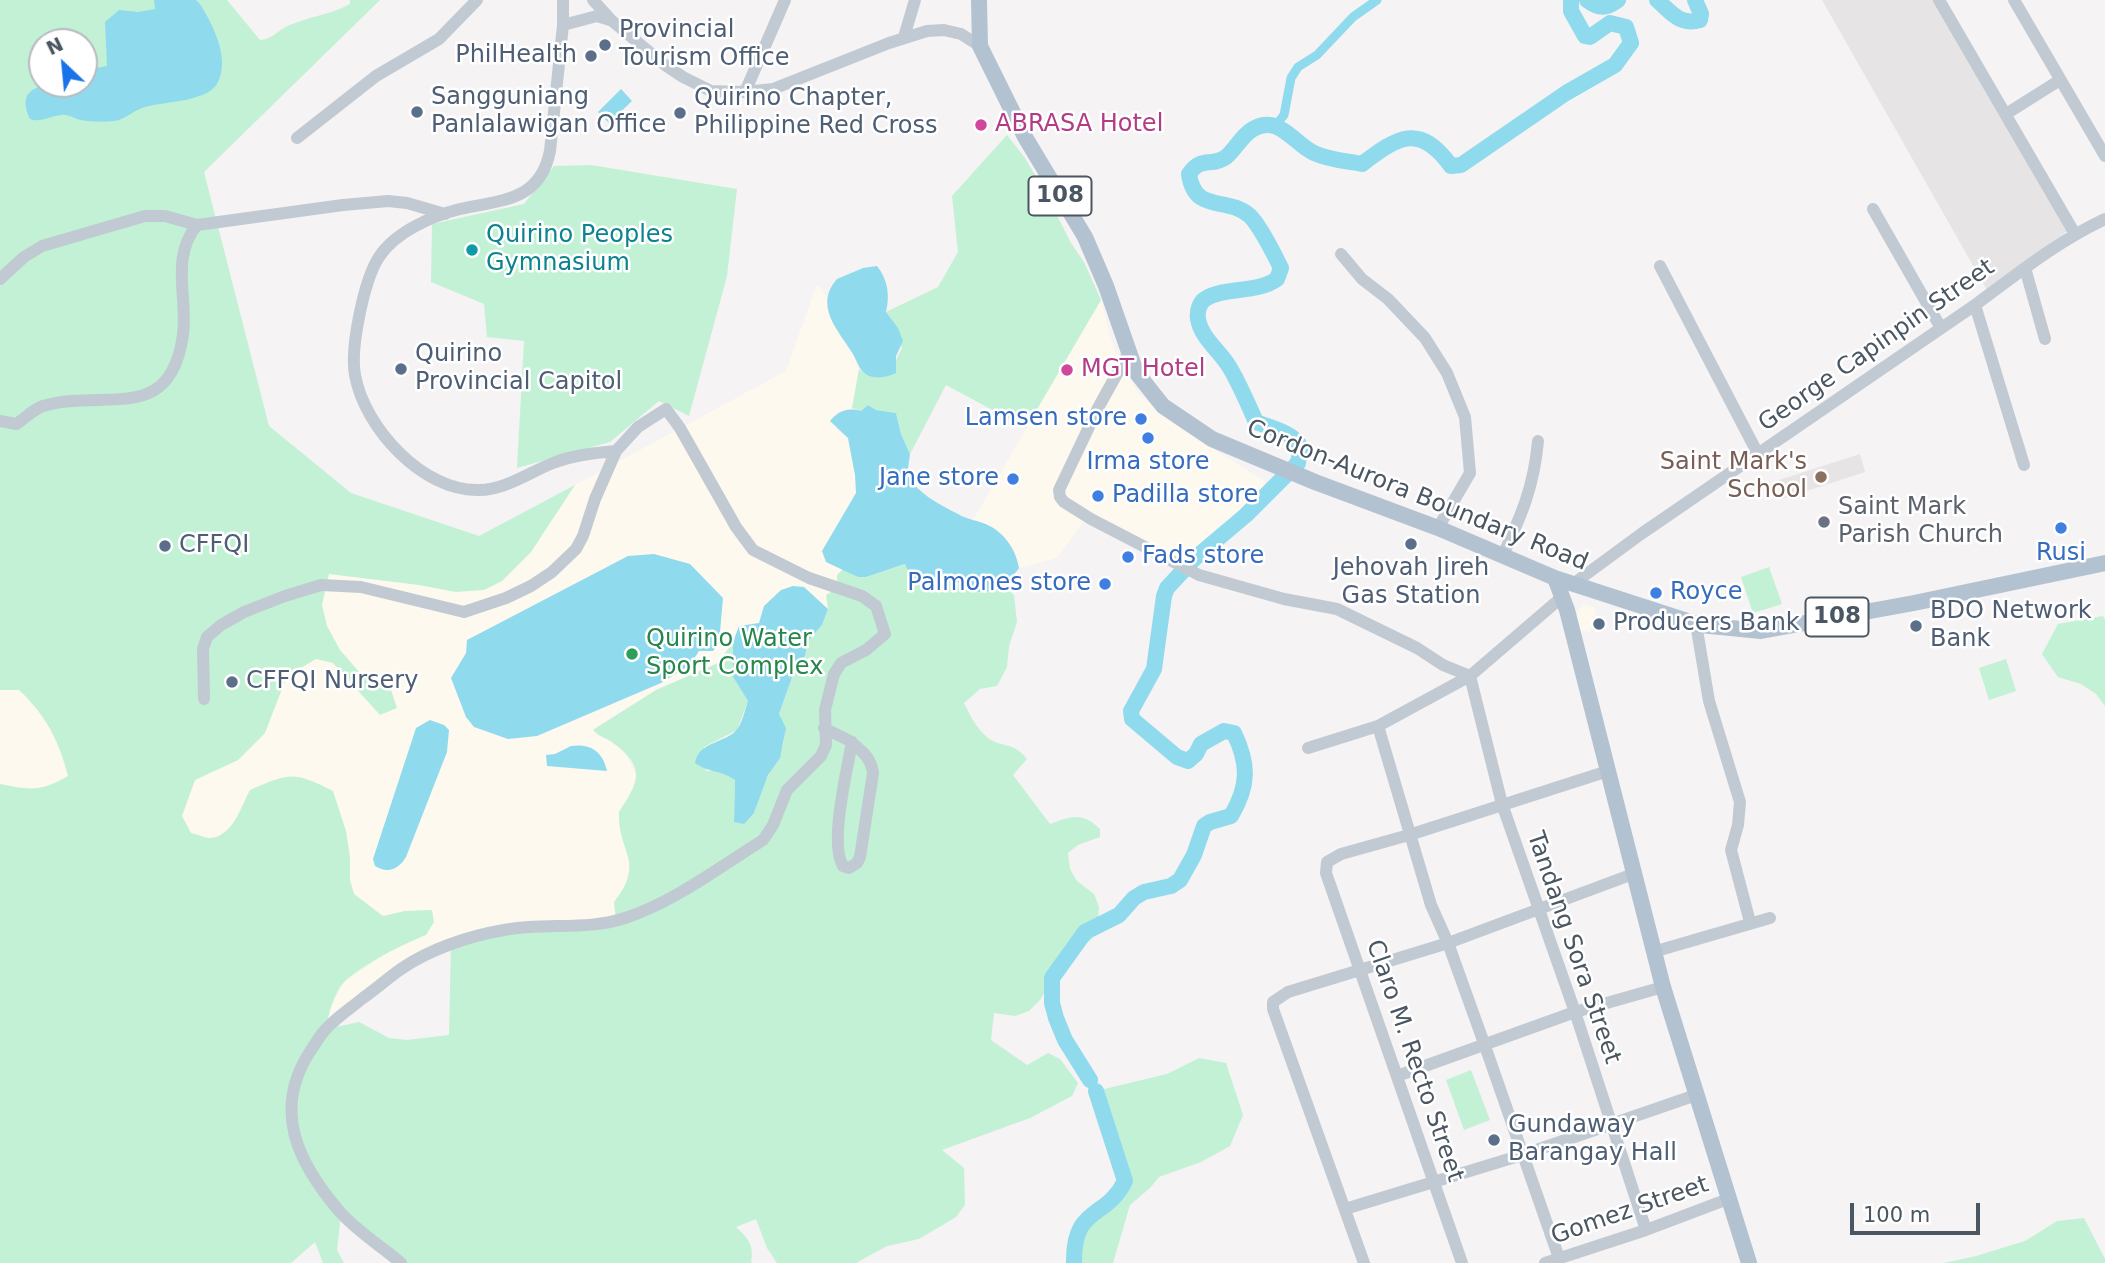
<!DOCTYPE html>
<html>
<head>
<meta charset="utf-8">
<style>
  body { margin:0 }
  #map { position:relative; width:2105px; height:1263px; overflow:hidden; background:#f5f3f3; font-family:"DejaVu Sans",sans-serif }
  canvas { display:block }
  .north { position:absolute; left:28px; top:28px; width:70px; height:70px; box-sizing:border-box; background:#fff; border:2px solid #b7bbc0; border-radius:50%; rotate:334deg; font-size:19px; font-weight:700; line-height:28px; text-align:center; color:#4a5661 }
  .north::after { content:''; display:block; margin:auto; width:24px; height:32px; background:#1a73e8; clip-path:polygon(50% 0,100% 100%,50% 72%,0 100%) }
  .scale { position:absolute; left:1850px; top:1203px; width:130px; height:32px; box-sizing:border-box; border:4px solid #4a5661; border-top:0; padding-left:9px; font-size:21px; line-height:24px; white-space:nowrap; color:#4a5661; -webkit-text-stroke:5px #fff; paint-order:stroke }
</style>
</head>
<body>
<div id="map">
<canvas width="2105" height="1263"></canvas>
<div class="north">N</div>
<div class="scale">100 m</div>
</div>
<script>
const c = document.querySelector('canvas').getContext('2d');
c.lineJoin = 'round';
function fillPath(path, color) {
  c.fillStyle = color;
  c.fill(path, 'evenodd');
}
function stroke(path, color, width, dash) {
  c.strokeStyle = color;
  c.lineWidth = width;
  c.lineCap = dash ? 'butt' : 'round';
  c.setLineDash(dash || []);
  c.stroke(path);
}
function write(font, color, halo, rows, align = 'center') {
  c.font = font + ' "DejaVu Sans",sans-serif';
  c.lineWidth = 5;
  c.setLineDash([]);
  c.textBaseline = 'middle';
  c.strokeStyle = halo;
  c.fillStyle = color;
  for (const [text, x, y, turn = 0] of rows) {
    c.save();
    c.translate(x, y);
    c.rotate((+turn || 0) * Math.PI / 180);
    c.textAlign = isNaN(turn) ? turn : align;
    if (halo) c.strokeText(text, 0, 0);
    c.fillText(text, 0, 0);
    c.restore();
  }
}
fillPath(new Path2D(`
  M817,284l10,13 2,20 23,36 7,16 -7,39 -16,5v16l12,9 7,37 1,18 -34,58 4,11 17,7 -6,6v13l-11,7 2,14 -24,-22 -39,19 -6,17 -20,4 -6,15 -15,21 -62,27 -63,39 5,7 11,4 16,13 10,18 2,10 -9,20 -6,5 1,35 8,18 -7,31 -10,13 2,17 -184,32 -106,77 2,-15 15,-31 40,-28 23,-12 20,-8 -21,-24 -22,5 -29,-22 -4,-14v-23l-7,-36 -93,-31 -18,36 -14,10 -10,2 -17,-5 -9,-17 13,-36 43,-20 26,-26 23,-58 29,-17 17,4 47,52 10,-28 -30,-14 -20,-23 -13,-24 -5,-21 7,-31 90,11 37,7 46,-11 29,-29 44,-67 211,-114z
  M1101,300l13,49 24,44 38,32 90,57 -20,33 -52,44 -18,6 -89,-48 -30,41 -38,10 -5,-19 -9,-11 -19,-14 -13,-4z
  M1583,604l13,4 -6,24 -10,-2 -5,-8 3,-11z
  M0,690h19l14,13 21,31 14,42 -20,12 -24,1 -24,-5z`), '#fdf9ef');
fillPath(new Path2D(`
  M1822,0h111l136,230 -82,60z
  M1860,454l5,18 -83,27 -6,-18z`), '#e6e4e5');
fillPath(new Path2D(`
  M0,0h227l33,40c13,-1 18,-10 30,-15 21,-9 40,-10 60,-21v-4h30l-176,172 65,254 82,67 128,43 96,-51 -44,67 -29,29 -18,9 -28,2 -37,-7 -90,-11 -7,31 5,21 13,24 20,23 30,14 7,21 -17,7 -47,-52 -17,-4 -29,17 -22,57 -27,27 -43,20 -13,36 9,17c5,1 12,4 17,5 24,1 33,-31 42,-48 40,-17 43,-19 83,1l13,40 4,26v23l4,14 29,22 22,-5 27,-1 2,12 -8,13c-23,9 -64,30 -82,47 -10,11 -16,32 -18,47l33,-7 30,16 18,2 42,-5 2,-91 53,-14 112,-10 -2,-18c33,-41 3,-49 5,-90 17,-27 29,-42 -3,-67 -8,-7 -17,-8 -23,-15l63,-40 62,-27 15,-21v35l15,24 -11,29 -33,17 2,24h17l12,9 -1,42 20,-9c5,-12 8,-25 14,-37 11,-23 24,-35 11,-62l16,-45 10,-13 3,-15 14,-16 6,-16 -2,-14 11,-7v-13l6,-6 15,8h8l40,-13 4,12 29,4 9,-2 26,14 12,1 16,-8 12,10 3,27 -8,24 -2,21 -10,19 -17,3 -16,14c6,12 12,25 23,34 14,12 25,3 40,22l-14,16 37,49c22,-8 32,-12 50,5v8l-22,8 -10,8 2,16 7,12 17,13 5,13 -1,15 -6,17 -26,19 -26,42 -11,11 -14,5 -21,-3 -3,27 36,25 21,-12 12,6 18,24 -6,13 -42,22 -88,32 22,18 1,37 -9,12 -37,22 -32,7 -31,17h-79l-10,-15 -11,-29 -20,8c13,12 18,18 15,36h-350l-60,-49 -4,36 7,13h-21l-8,-21 -24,21h-291v-479c31,6 40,8 68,-8 -8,-34 -23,-62 -49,-86h-19zM42,42h42v42h-42z
  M1007,135l18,23 21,36 25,49 13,19 17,38 -75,128 -80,-43 -36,69 -9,-20 -5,-21 -20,-3 -8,-5 -7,6 -9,-3 7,-39 12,8 24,-15 7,-14 -16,-36 52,-25 20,-35 -6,-56z
  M591,165l146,24 -10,87 -38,140 -30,-15 -49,41 -93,26 7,-127 -37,-4 -3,-33 -53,-22 1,-58 92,-20 30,-38z
  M1769,567l13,37 -29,9 -12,-36z
  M2103,616l2,4v86l-9,-12 -15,-10 -23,-7 -16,-23 16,-30z
  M2006,659l10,32 -27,9 -10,-32z
  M1199,1058l27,5 17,52 -13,31 -29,16 -42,15 -9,11 -20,17 -17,58h-39c-1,-58 32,-43 51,-82l-29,-90 71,-17z
  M1471,1070l19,50 -26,10 -18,-50z
  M2084,1218l21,41v4h-161l32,-7 49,-15 32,-20z`), '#c3f1d5');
fillPath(new Path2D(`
  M154,0h42l4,4c13,21 31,55 17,80 -12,19 -56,17 -75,24 -9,3 -20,13 -28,13 -11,1 -23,1 -33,-1 -7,-1 -12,-6 -20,-5 -12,1 -19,8 -31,4 -19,-40 29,-35 54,-35v-14l23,-4 -2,-44 14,-12 19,2 17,-3z
  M621,89l11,12 -23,22 -11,-11z
  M877,266c11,14 13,29 9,46l12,16 5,13 -7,15v17c-8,4 -18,6 -27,3 -10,-5 -11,-13 -16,-22 -14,-23 -40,-48 -16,-75l26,-11z
  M868,405l8,5 20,3 5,21 9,20 -3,21c12,19 31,29 51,39 8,5 17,6 25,9 20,7 33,26 36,45 -10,14 -29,30 -47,22 -8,-4 -17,-11 -26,-11 -12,-1 -20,8 -33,3l-8,-18 -39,13h-8l-32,-15 -4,-11 34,-58 -1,-18 -7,-37 -18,-17c8,-10 18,-14 31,-10z
  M654,554l36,10 33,34 -4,45 -6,8h-14l-9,14 -29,18 -124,53 -29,3 -34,-12 -8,-10 -15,-39 15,-25 1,-13 161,-84z
  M793,586l11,1 24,22 -6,16 -14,16 -3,15 -10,13 -16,45 7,14 -6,30 -12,17 -14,38 -10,11 -10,-2 1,-42c-14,-10 -26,-7 -40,-17 4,-23 32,-19 43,-35 5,-8 7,-18 10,-27l-15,-24v-35l6,-16 20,-3 5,-17 17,-16z
  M430,720l14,5 5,5 -2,22 -41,105c-7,12 -18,17 -31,9l-2,-7 43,-131z
  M571,746c20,-3 32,6 36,25l-60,-5 -1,-11 9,-1z`), '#90daee');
stroke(new Path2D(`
  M1275,126l9,-11 7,-37 7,-11 19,-12 36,-38 24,-17`), '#90daee', 9);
stroke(new Path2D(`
  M1587,0c12,9 19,9 31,0
  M1657,0c14,12 23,26 43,20l1,-6 -6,-14
  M1090,1080l-25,-40 -9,-22 -4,-15v-25l33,-46 34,-17 15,-17 10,-6 27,-6 9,-6 14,-25 10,-29 6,-4 21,-6c18,-30 18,-52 3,-83l-10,-2 -23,13 -5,10 -8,7 -11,-4 -45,-38 -1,-8 23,-42 10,-73 3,-8 27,-29 52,-44 52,-52 3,-16c-9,-15 -29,-19 -45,-25 -8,-18 -16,-37 -26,-54 -9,-16 -29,-30 -32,-49 -1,-7 1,-16 7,-20 21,-13 51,-5 72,-20l4,-11c-7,-14 -20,-41 -31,-52 -23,-21 -55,-1 -61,-42 13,-19 22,-6 37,-17 10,-8 15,-21 27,-28 26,-15 41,15 61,24 15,7 32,8 48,11 36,-27 57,-42 89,2l10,-1 105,-72 49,-28 16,-22 -5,-16 -16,-4 -20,14 -5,-1 -14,-25v-11
  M1074,1263c-1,-58 32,-43 51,-82l-29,-90`), '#90daee', 16);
stroke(new Path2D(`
  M593,0l18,20 54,45 18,12 28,14 34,1 28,-3 116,-46 38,-12 17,-1 17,4 19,12
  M1939,0l136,234
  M2014,0l91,156
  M563,25l34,-9 13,4
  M904,37l11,-37
  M745,92l40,-92
  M2006,114l54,-34
  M297,138l79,-62 63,-37 38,-39
  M1873,209l68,119
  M1341,254l21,25 26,20 37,39 22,35 18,44 5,56 -32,55
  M1660,266l98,188
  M2025,268l20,71
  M0,279l24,-22 18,-11 103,-30h20l32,9 146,-20 45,-4 19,2 38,11
  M1975,305l49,160
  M1129,352l-31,56 -39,82 1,7 4,5 27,17 108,56 85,24 53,10 80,39 26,17 27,11
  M0,421l16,3c10,-6 16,-14 27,-18 63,-18 127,20 140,-71 5,-38 -13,-77 14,-110
  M1503,555c19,-41 31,-69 35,-114
  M1573,584l68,-50 334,-229c42,-31 83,-64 130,-86
  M1696,624l13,77 31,101 -2,23 -7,25 19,72
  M1470,676l32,128 73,208 71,218
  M204,699l-1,-50 4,-12 14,-12 23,-13 41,-16 36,-11 40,2 103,25 42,-14 25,-12 21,-14 24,-23 7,-13 12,-37 21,-48
  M1378,726l53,179 17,38 37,103 74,212
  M824,728l24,12c13,10 23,17 25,33l-13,84 -3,6 -8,5 -6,-2c-14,-22 4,-95 9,-124
  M1308,748l70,-22 92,-50 92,-79
  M1653,952l117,-34
  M1397,1076l178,-64 88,-25
  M1345,1209l177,-54 174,-60
  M401,1263c-20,-17 -43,-31 -61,-51 -42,-49 -69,-102 -29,-162 5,-7 9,-15 15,-21 11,-12 25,-21 37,-31 13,-9 25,-20 38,-29 29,-20 68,-33 103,-39 40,-8 83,1 121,-12 47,-15 95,-51 138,-78l10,-15 14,-35 34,-34 5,-11 -1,-35 9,-36 7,-11 25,-13 19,-16 -9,-28 -14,-10 -53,-18 -56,-28 -17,-23 -56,-99 -14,-19 -28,18 -22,24c-22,2 -42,4 -63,12 -23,9 -48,27 -74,27 -56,2 -115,-63 -124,-115 -5,-27 9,-95 24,-118 16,-25 53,-41 81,-48 40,-9 80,-7 90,-58l13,-126v-25
  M1364,1263l-91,-254v-7l15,-10 160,-49 185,-69
  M1462,1263l-136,-390 1,-11 14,-8 68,-19 199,-64
  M1545,1263l101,-33 82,-31`), '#c1cad2', 12);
stroke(new Path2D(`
  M979,0l1,46 45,91 60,100 21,49 30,86 27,34 49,33 103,43 123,46 117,50 145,47 61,6 153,-28 191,-40
  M1555,578l12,32 96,377 86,276`), '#b3c2d1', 16);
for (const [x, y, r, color] of [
  [605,45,7,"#5c6f8a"],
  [591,56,7,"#5c6f8a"],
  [417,112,7,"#5c6f8a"],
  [680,113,7,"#5c6f8a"],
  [981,125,7,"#d1479c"],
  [472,250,7,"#0f9aa8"],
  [401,369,7,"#5c6f8a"],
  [1067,370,7,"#d1479c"],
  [1141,419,7,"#3f7fe0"],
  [1148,438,7,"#3f7fe0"],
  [1821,477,7,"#8d6e63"],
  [1013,479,7,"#3f7fe0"],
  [1098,496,7,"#3f7fe0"],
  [1824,522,7,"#6b7280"],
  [2061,528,7,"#3f7fe0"],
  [1411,544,7,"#5c6f8a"],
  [165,546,7,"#5c6f8a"],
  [1128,557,7,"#3f7fe0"],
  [1105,584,7,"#3f7fe0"],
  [1656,593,7,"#3f7fe0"],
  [1599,624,7,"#5c6f8a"],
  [1916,626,7,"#5c6f8a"],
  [632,654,7,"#2e9e5b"],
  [232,682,7,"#5c6f8a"],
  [1494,1140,7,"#5c6f8a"]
]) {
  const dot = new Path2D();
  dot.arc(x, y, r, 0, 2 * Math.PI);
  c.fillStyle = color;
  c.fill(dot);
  stroke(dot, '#fff', 2.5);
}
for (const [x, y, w] of [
  [1060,196,63],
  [1837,617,63]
]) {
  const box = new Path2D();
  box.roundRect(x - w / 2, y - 19.5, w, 39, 5);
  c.fillStyle = '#fff';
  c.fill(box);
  stroke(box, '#4a5661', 2);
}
write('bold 23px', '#4a5661', null, [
  ["108",1060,196],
  ["108",1837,617]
]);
write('24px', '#4e5e75', '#fff', [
  ["Provincial",619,31],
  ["Tourism Office",619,59],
  ["PhilHealth",577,56,"right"],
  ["Sangguniang",431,98],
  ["Panlalawigan Office",431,126],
  ["Quirino Chapter,",694,99],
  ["Philippine Red Cross",694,127],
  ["Quirino",415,355],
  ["Provincial Capitol",415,383],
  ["CFFQI",179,546],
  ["Jehovah Jireh",1411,569,"center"],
  ["Gas Station",1411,597,"center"],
  ["BDO Network",1930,612],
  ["Bank",1930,640],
  ["Producers Bank",1613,624],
  ["CFFQI Nursery",246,682],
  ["Gundaway",1508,1126],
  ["Barangay Hall",1508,1154]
], 'left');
write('24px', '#b23c85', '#fff', [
  ["ABRASA Hotel",995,125],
  ["MGT Hotel",1081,370]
], 'left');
write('24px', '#0d838f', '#fff', [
  ["Quirino Peoples",486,236],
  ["Gymnasium",486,264]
], 'left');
write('24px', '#4a5661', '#fff', [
  ["George Capinpin Street",1877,346,-35],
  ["Cordon-Aurora Boundary Road",1417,496,22],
  ["Tandang Sora Street",1573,948,71],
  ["Claro M. Recto Street",1414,1061,71],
  ["Gomez Street",1630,1211,-19]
]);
write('24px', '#366cbe', '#fff', [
  ["Lamsen store",1127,419],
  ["Irma store",1148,463,"center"],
  ["Jane store",999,479],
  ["Padilla store",1112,496,"left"],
  ["Rusi",2061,554,"center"],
  ["Fads store",1142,557,"left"],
  ["Palmones store",1091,584],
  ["Royce",1670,593,"left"]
], 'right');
write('24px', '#785e54', '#fff', [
  ["Saint Mark's",1807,463],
  ["School",1807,491]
], 'right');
write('24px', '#5b616d', '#fff', [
  ["Saint Mark",1838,508],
  ["Parish Church",1838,536]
], 'left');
write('24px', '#27864d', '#fff', [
  ["Quirino Water",646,640],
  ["Sport Complex",646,668]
], 'left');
</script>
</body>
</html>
